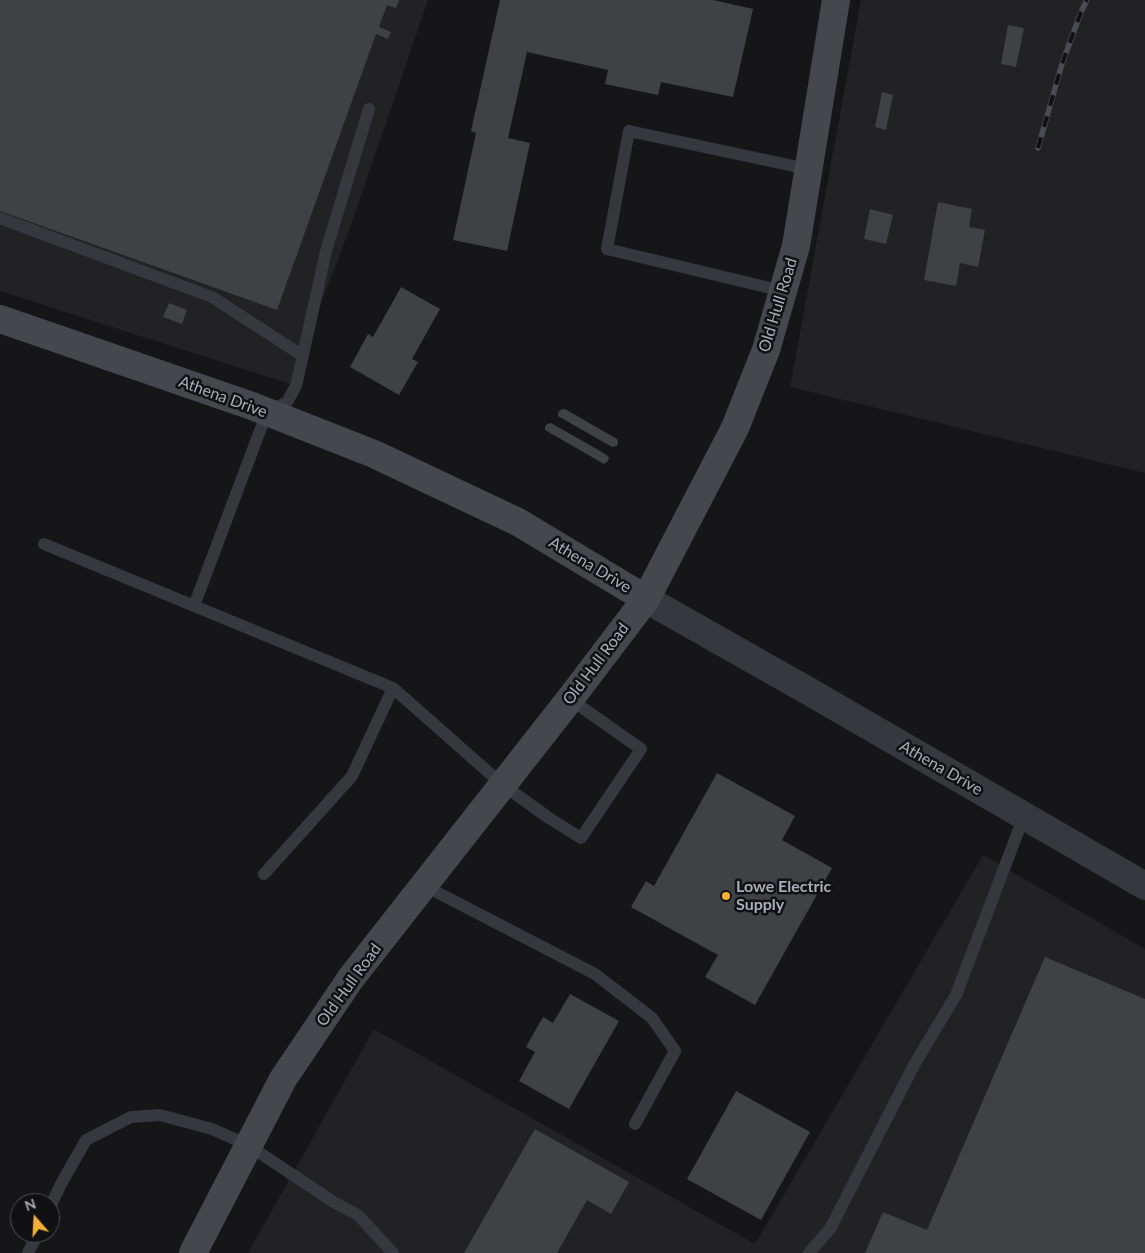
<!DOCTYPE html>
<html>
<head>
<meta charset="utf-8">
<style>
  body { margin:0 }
  #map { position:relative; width:1145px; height:1253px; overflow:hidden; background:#161618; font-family:Lato,sans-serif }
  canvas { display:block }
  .north { position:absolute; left:10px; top:1193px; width:50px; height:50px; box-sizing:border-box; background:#111113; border:1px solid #4d4f55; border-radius:50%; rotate:341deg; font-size:14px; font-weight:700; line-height:20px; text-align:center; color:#a8adb8 }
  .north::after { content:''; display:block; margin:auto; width:18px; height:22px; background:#f2b134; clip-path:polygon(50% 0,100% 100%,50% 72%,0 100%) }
</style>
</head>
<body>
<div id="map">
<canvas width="1145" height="1253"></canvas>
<div class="north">N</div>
</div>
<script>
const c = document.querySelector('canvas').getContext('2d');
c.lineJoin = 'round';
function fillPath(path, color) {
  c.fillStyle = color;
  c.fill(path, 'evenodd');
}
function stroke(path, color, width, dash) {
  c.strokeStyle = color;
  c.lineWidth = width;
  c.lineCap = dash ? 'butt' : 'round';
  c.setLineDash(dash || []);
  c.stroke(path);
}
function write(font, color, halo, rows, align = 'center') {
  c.font = font + ' Lato,sans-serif';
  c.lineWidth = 5;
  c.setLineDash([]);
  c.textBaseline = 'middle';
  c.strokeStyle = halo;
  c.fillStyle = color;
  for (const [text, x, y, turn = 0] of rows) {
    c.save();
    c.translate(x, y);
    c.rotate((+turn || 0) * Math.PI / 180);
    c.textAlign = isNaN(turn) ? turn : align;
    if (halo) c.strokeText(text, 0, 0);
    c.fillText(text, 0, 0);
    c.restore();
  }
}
fillPath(new Path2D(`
  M0,0h428l-77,225 -61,159 -290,-93z
  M861,0h284v473l-355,-86z
  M983,855l162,94v304h-897l126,-224 381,215z`), '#222225');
fillPath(new Path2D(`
  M0,0h399l-3,8 -9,-3 -8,22 12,5 -3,7 -12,-5 -99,276 -277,-99z
  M500,0h213l40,9 -20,88 -72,-15 -3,13 -53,-11 3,-14 -81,-18 -19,86 22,5 -23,108 -54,-11 23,-107 -5,-2z
  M1008,25l16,3 -8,39 -15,-3z
  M882,92l11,3 -7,35 -11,-3z
  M938,202l34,7 -3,18 16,3 -7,37 -18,-4 -4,23 -32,-6z
  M870,209l23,6 -7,29 -22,-5z
  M401,287l39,22 -28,50 6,3 -19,33 -49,-28 18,-33 5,3z
  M169,303l18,7 -5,14 -19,-7z
  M565,409l52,30 1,3 -1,4 -5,1 -54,-31v-3l2,-3z
  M551,423l56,32 2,3 -1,3 -4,3 -59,-34v-3l2,-3z
  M717,773l78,43 -13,24 50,28 -77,137 -50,-28 13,-22 -87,-48 15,-26 8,5z
  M1045,957l100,42v254h-280l18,-41 44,18z
  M570,994l49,27 -50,88 -50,-28 16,-29 -9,-5 17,-30 10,6z
  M736,1091l74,41 -49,88 -74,-41z
  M535,1129l94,53 -18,32 -24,-14 -30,53h-93z`), '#404145');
stroke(new Path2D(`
  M0,218l212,79 91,59
  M783,291l-176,-42 22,-118 179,38
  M44,544l349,144 110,97 46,33 32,20 60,-89 -71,-50
  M194,606l73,-194 20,-10 9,-16 30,-135 43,-142
  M264,874l88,-98 41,-88
  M423,885l172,89 57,44 23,33 -40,73
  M50,1207l11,-23 25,-44 45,-23 29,-2 52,14 36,16 87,58 23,12 35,38
  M28,1253l10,-20
  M809,1253l21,-24 84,-164 42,-70 68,-179`), '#37383d', 12);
stroke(new Path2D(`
  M646,599l164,93 335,194`), '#37383d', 28);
stroke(new Path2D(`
  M0,319l252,87 122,48 144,68 128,77
  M193,1253l90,-174 68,-101 219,-279 76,-100 89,-171 31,-78 30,-104 40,-246`), '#45474d', 28);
const rail = new Path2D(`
  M1038,148l24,-84 19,-52 6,-12`);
stroke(rail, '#4a4c52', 5.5);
stroke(rail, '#111113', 4, [11]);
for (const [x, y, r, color] of [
  [726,896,5,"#f2b134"]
]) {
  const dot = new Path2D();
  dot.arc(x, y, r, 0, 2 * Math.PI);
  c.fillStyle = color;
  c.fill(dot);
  stroke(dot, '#111113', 2);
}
write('16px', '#a8adb8', '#111113', [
  ["Old Hull Road",778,305,-73],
  ["Athena Drive",223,397,20],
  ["Athena Drive",590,565,31],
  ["Old Hull Road",596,664,-53],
  ["Athena Drive",941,768,30],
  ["Old Hull Road",349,985,-54]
]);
write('bold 16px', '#a8adb8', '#111113', [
  ["Lowe Electric",736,887],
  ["Supply",736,905]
], 'left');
</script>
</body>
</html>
